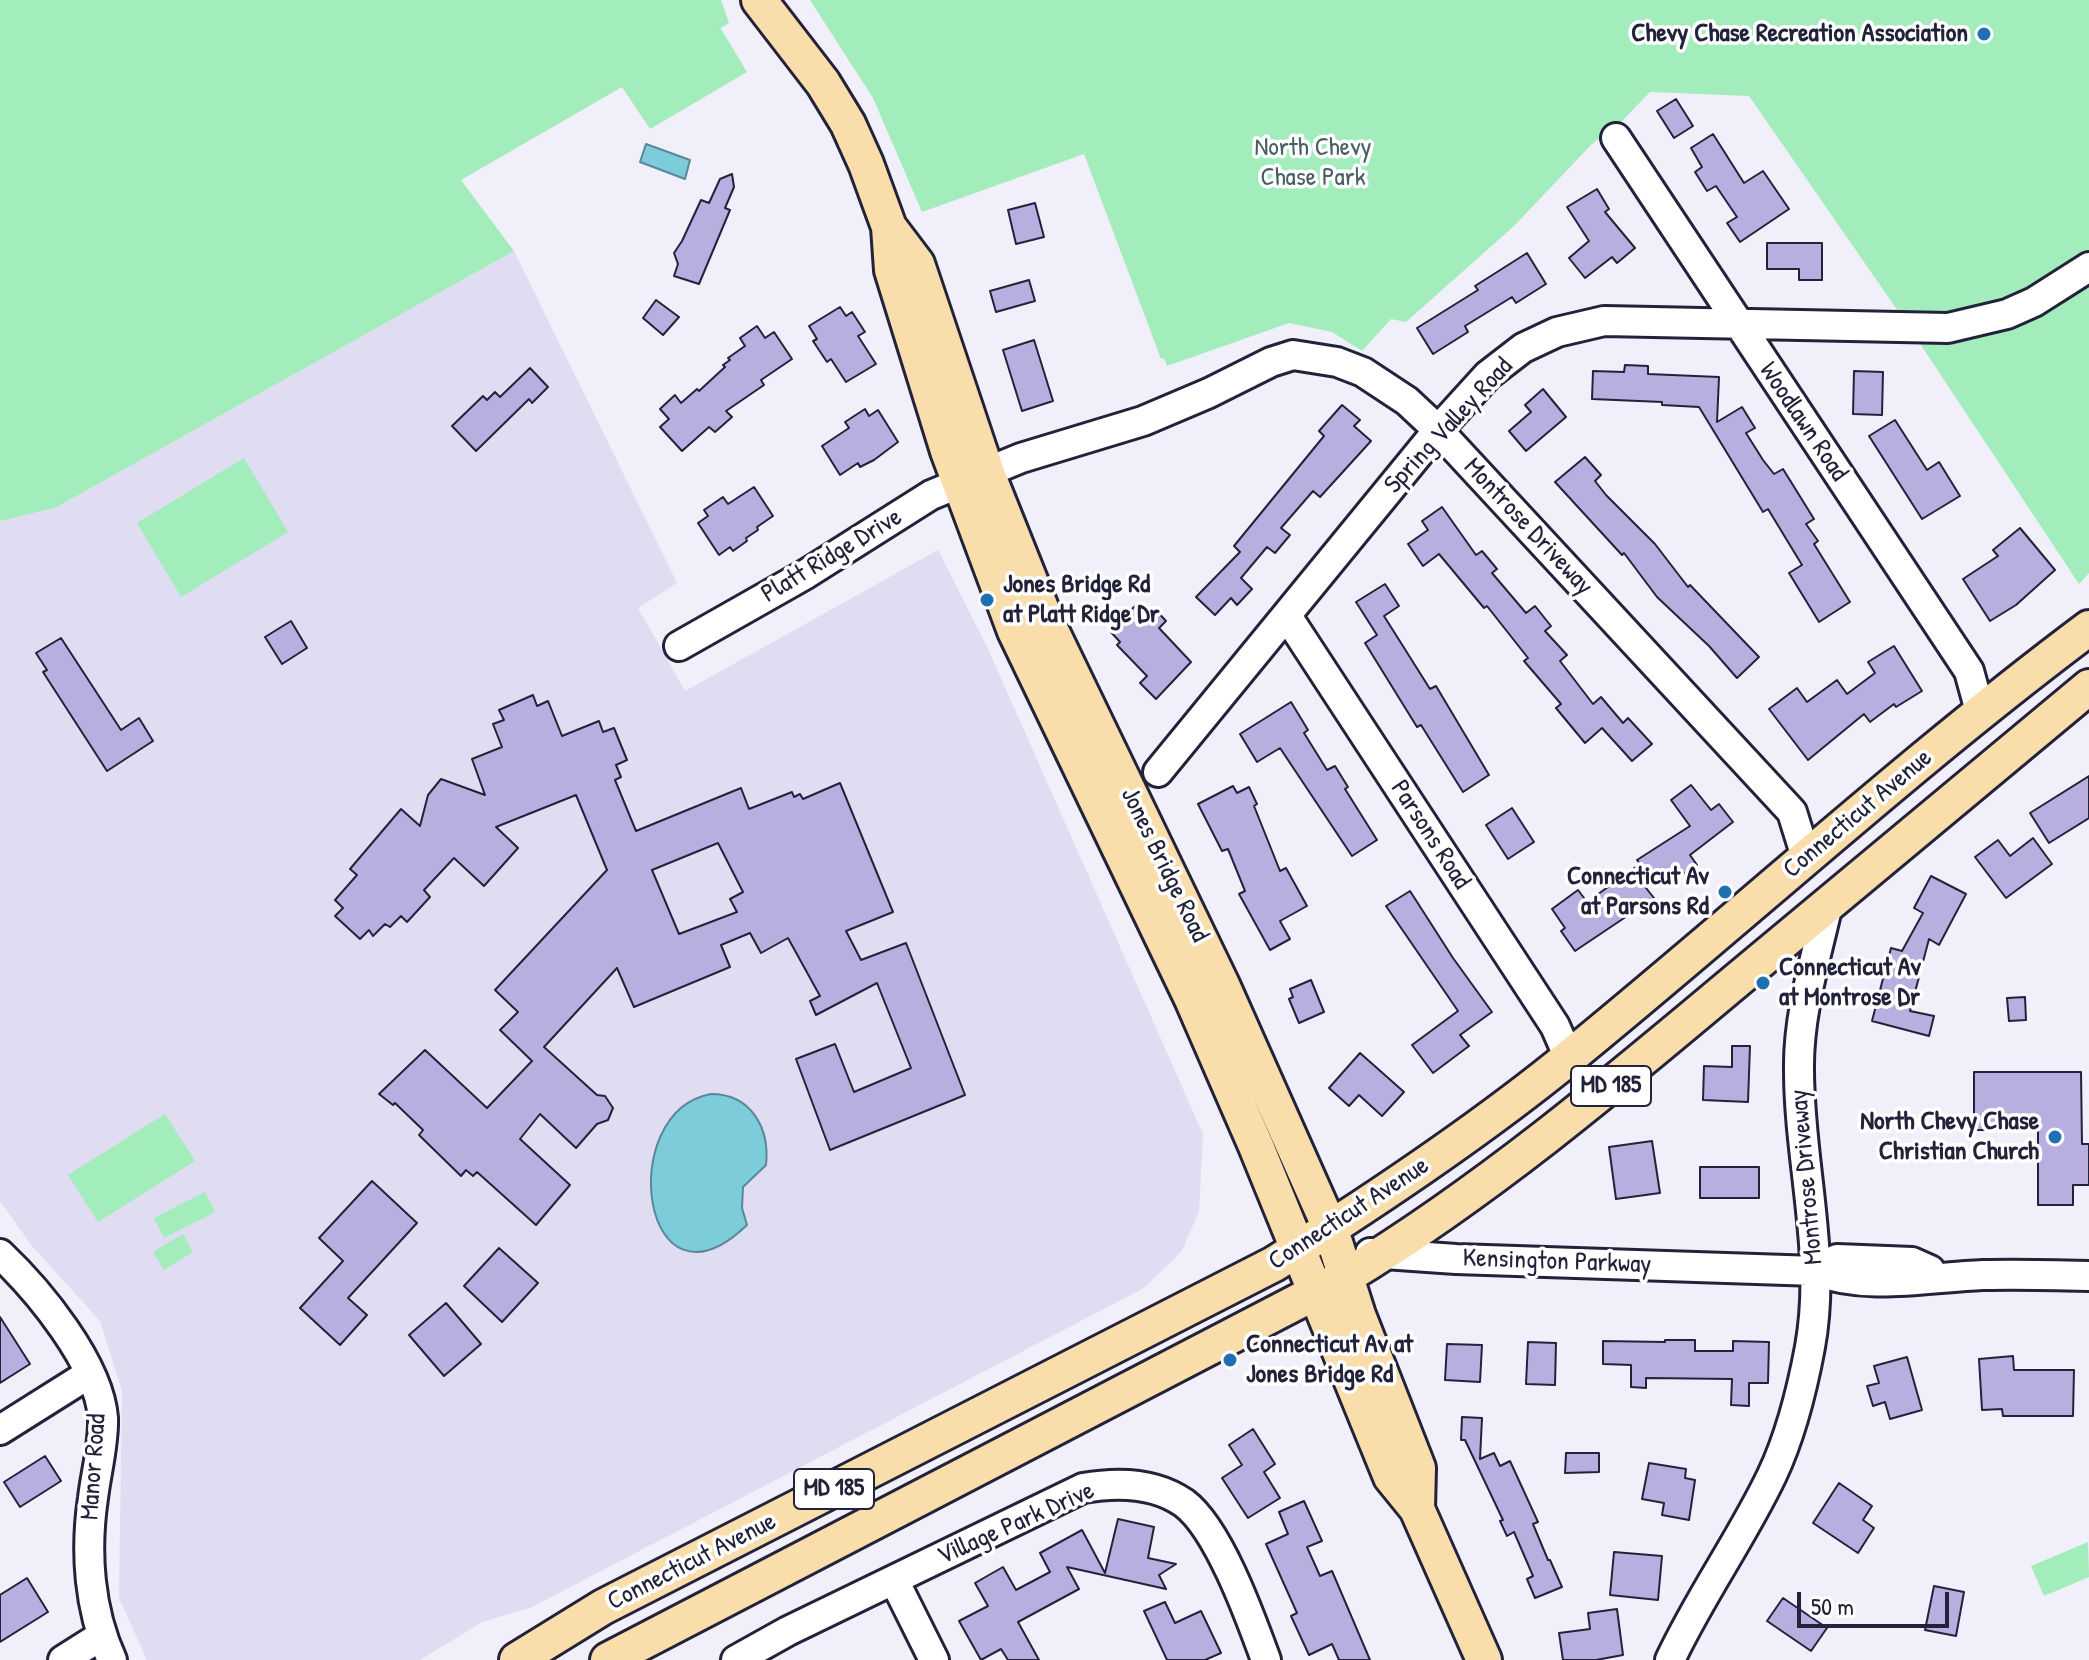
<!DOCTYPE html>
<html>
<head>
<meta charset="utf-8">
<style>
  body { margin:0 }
  #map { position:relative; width:2089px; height:1660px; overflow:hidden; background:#f1eff9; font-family:"Patrick Hand",sans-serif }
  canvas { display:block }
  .scale { position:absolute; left:1797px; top:1592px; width:152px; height:36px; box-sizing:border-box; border:4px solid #22223b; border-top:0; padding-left:10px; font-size:24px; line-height:28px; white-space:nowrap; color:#22223b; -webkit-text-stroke:6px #fff; paint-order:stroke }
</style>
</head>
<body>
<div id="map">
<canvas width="2089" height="1660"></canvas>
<div class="scale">50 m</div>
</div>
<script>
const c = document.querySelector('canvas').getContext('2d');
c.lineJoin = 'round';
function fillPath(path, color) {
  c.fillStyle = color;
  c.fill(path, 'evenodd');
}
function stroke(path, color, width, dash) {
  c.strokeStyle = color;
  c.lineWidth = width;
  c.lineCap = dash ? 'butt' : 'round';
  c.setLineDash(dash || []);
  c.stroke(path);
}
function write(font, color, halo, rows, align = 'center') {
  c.font = font + ' "Patrick Hand",sans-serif';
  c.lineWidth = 7;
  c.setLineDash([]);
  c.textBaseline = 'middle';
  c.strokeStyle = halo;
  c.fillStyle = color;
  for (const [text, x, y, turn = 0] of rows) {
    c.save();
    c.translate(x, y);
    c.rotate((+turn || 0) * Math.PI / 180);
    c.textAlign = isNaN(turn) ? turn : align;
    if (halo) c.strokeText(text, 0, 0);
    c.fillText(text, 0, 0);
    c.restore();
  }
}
fillPath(new Path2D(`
  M514,251l163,332 -39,25 47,83 253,-141 50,99 215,485 -4,78 -18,40 -37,36 -612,319 -50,15 -62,38h-273l-28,-62 3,-207 -22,-70 -68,-75 -32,-45v-680l55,-13z`), '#e0dcf2');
fillPath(new Path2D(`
  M0,0h721l8,23 -11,7 3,-1 26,43 -97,57 -28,-42 -161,93 53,71 -459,257 -55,13z
  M810,0h1279v573l-10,11 -170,-257 -160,-231 -99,-4 -29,30 -30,23 -77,81 -108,96 -15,-3 -29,32 -30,-19 -43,-9 -122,43 -3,-8 -3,1 -77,-205 -162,58 -49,-114z
  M244,458l44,74 -107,65 -44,-74z
  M165,1114l30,47 -97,61 -30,-47z
  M205,1192l10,20 -51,26 -10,-20z
  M183,1234l10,18 -29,18 -11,-18z
  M2088,1542l1,35 -45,19 -13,-30z`), '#a3ecbb');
const water = new Path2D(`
  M646,144l44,16 -5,19 -45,-17z
  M711,1094c40,0 59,34 55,71l-23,22 -1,21 5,17c-105,101 -134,-113 -36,-131z`);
fillPath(water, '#7dccda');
stroke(water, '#59889a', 2);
const building = new Path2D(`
  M1676,99l17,27 -19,12 -17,-27z
  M1713,134l31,49 19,-12 26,38 -49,33 -13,-19 10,-6 -21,-31 -9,5 -12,-19 7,-5 -11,-19z
  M732,174l2,13 -9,21 5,2 -31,74 -25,-8 4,-12 -4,-11 8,-12 19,-41 8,3 11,-24z
  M1597,189l12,20 -4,3 30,36 -18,15 -5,-6 -27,21 -16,-20 20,-17 -22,-34z
  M1035,203l9,34 -28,7 -8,-34z
  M1767,243h55v37h-23v-11h-32z
  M1527,253l19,31 -30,19 -4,-6 -47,29 3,6 -35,22 -16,-26 61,-38 -3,-4z
  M1029,280l6,21 -39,11 -6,-21z
  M656,300l23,17 -16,18 -20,-17z
  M840,307l6,9 6,-4 13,20 -7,4 18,28 -30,18 -15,-23 -4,3 -14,-21 4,-2 -8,-13z
  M757,326l8,12 9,-6 18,27 -31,21 3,5 -38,26 6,6 -17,15 -6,-5 -27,24 -22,-24 9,-8 -9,-10 15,-14 6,8 16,-14 2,2 26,-24 -2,-2 7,-5 -2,-2 17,-12 -5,-8z
  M1034,340l19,61 -31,10 -19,-61z
  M1625,365l23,1v8l71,3 -2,45 25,-15 13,21 -9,5 17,27 11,14 9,-5 31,50 -8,5 12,17 -4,3 36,58 -31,20 -30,-49 13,-8 -34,-56 -5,3 -64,-105 -37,-2v-3l-70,-3 1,-28 31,1z
  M530,368l18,19 -16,16 -3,-4 -53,52 -24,-25 31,-30 4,4 8,-8 5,5z
  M1854,371l29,1 -1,43 -29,-1z
  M1543,389l23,28 -40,34 -17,-20 22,-19 -6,-7z
  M1342,405l18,15 -6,6 17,15 -51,56 -7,-6 -32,37 9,7 -15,18 -8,-6 -26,31 11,11 -15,16 -6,-7 -16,17 -19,-18 44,-45 -6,-6 90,-110 -5,-5z
  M865,409l4,7 9,-6 20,32 -24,18 -14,7 -2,-4 -18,12 -18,-29 27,-18 -4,-6z
  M1895,420l32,50 12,-8 21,34 -38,23 -53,-83z
  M1585,457l16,18 -6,6 11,14 49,49 33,43 2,-2 69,72 -22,21 -28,-32 -52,-49 -33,-44 -2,2 -67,-73z
  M754,487l19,29 -16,11 1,3 -12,8 1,3 -14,10 -3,-4 -11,8 -21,-32 10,-7 -4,-6 19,-13 5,7z
  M1442,507l34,48 6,-4 15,18 -5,4 34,40 9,-7 16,20 -6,5 22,24 -7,6 33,43 8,-7 22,26 5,-5 24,26 -20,17 -30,-33 -17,15 -29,-35 5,-4 -37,-43 4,-3 -41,-52 -3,2 -45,-54 -16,12 -15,-22 20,-14 -6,-9z
  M2020,528l35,42 -39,35 -26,16 -27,-42 35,-23 -5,-6z
  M1385,584l14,22 -15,10 46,73 6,-3 53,89 -26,17 -42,-67 -4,2 -52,-84 12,-8 -21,-33z
  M1136,605l10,10 8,-7 12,13 -7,7 32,34 -35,37 -16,-16 7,-7 -30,-31 3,-3 -10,-11z
  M291,621l16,27 -25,16 -17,-27z
  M61,638l60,92 18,-12 14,23 -46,30 -64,-99 4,-2 -11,-17z
  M1894,646l28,45 -26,16 -2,-3 -24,18 -6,-8 -56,46 -39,-51 28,-21 10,14 30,-22 10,14 28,-21 -7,-11z
  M533,695l4,11 11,-5 14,35 37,-15 4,11 11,-4 13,32 -11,5 5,12 -6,3 21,51 105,-43 8,21 43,-17 2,5 6,-3 3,5 37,-16 53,129 -47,19 15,29 45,-17 59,152 -135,55 -34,-91 39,-15 19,48 57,-24 -34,-85 -61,32 -6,-14 10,-5 -32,-58 -27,15 -11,-20 -29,12 9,22 -96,40 -17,-39 -73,79 53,48 8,1 8,12 -5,12 -11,4 -21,24 -36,-34 -20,25 50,46 -34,40 -59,-53 -4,4 -7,-6 -5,6 -42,-41 4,-5 -28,-27 -2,2 -14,-11 46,-44 62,58 45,-47 -32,-31 18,-18 -23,-22 112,-120 -31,-75 -80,32 22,21 -34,38 -30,-28 -30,32 6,7 -23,25 -6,-6 -11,11 -5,-3 -12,12 -4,-6 -9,9 -25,-23 8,-8 -8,-8 22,-25 -7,-6 51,-60 19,17 8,-31 13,-16 44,16 -13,-36 30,-12 -9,-23 11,-4 -5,-10zM718,843l25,49 -13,7 7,13 -58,22 -27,-64z
  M1291,702l17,28 -4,3 23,37 8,-4 13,21 -3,2 32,51 -25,16 -72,-108 -23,14 -17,-28z
  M2089,776v42l-40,25 -19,-30z
  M1691,785l20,25 8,-6 14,18 -43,33 7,10 -19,12 -4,-7 -28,18 8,10 -79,53 -14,-20 4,-3 -13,-19 26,-19 9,12 53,-38 -3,-4 53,-34 -19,-26z
  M1233,786l4,7 12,-6 8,17 -3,2 26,65 6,-3 21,38 -27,15 10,18 -20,11 -31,-56 6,-3 -17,-42 -6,2 -24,-47z
  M1512,808l22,34 -26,17 -22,-34z
  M2033,838l19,26 -46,34 -31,-41 23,-17 12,16z
  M1931,876l35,18 -27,51 -10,-6 -19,72 24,5 -5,20 -57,-15 19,-73 11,3 21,-38 -9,-5z
  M1410,891l43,67 39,54 -32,23 9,11 -36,27 -21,-28 46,-34 -72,-105z
  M1311,980l13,32 -25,11 -10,-24 4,-2 -3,-8z
  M2025,997l1,23 -17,1 -2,-23z
  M1732,1046h18l-2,56 -45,-2 1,-34 28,1z
  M1360,1053l44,39 -22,24 -23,-21 -10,11 -20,-18z
  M1974,1072h107l1,72h7v41h-16v20h-35v-81h-40v6h-24z
  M1652,1141l8,52 -44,6 -7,-52z
  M1700,1167h59v31h-59z
  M372,1181l45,42 -69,75 19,17 -27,30 -40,-37 43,-47 -24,-23z
  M499,1248l39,35 -36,39 -38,-36z
  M446,1303l35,41 -37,32 -35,-41z
  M0,1317l30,47 -30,19z
  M1665,1340h30v11h38v-10l36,1 -1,41h-19v23l-18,-1 1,-26 -86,-1v10l-15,-1v-22l-28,-1v-23l62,1z
  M1528,1342l28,1 -1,42 -29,-1z
  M1447,1344l35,1 -2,37 -35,-2z
  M2013,1356l1,14h60l-1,46h-70l-1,-7 -20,1 -3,-51z
  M1907,1357l15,53 -32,9 -5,-17 -12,4 -6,-20 12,-3 -5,-17z
  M1462,1417l20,1 -2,41 14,-6 6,13 10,-5 28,61 -5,2 15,36h2l12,27 -27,11 -8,-19 6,-3 -19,-44 -7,4 -7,-15 3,-1 -38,-80h-4z
  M1253,1429l22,35 -11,8 16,26 -32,20 -26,-40 20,-13 -13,-20z
  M1566,1453h33v19l-34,1z
  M45,1456l16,25 -41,26 -16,-25z
  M1649,1463l37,6 -1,9 10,2 -6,40 -27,-5 2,-12 -22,-4z
  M1839,1483l33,23 -9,14 11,8 -16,25 -45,-30z
  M1304,1501l18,40 -15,6 13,29 12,-5 38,89h-31l-7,-16 -23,11 -18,-39 6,-3 -31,-69 22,-10 -9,-22z
  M1118,1519l36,8 -6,31 28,6 -17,11 7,14 -99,-22 12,22 -61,33 21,38h-31l-7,-11 -20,11 -22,-39 29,-15 -13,-23 28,-16 13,23 34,-18 -10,-19 42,-23 23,43z
  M1614,1552l48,4 -4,44 -48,-5z
  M27,1578l21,34 -48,30v-47z
  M1934,1586l30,6 -8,44 -31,-6z
  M1783,1598l44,30 -16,23 -44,-30z
  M1165,1602l10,21 26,-12 20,42 -16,7h-38l-23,-49z
  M1617,1609l6,46 -27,5h-33l-4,-27 31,-4 -2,-16z`);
fillPath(building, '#b8afe0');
stroke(building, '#22223b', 2);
const minor = new Path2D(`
  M1616,138l353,533 11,40
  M1287,616l268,410 14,32
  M679,646l127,-72 125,-79 90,-37 122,-37 66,-28 62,-31 22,-7 44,7 26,10 44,29 31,29 354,382 14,45
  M1158,772l280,-342 50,-55 35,-27 34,-16 47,-11 344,7 59,-14 27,-12 55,-35
  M1370,1253l86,6 360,12c51,20 113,6 167,4 35,-1 71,0 106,1
  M0,1254c38,36 99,109 103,164 1,26 -7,54 -10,80 -8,54 -4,112 19,162
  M1816,1271l21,-12 75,3 18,8
  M0,1430l89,-56
  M894,1580l40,80
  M63,1660l38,-24
  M736,1660l52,-29 295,-143c34,-6 71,-6 101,15 35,26 67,116 82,157
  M1670,1660c30,-64 72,-122 102,-185 19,-40 30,-85 38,-128 17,-94 -11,-183 -11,-277 -1,-56 17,-112 29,-166`);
const major = new Path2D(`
  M759,0l64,83 25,41 18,40 23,63 3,43 56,181 67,180 177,368 64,147 135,331 26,32 67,151
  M889,227l28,37 70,209 58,145 177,367 109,245 27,85 60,153 -1,41
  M517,1660l86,-53 671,-343c102,-64 204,-132 297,-208 174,-142 339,-294 518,-428
  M608,1660l737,-383c140,-85 266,-191 391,-296 117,-98 235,-196 353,-294`);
stroke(minor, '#22223b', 34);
stroke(major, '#22223b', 40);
stroke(minor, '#fff', 28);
stroke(major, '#f9deab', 34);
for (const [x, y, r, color] of [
  [1984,34,8,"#1f6fb2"],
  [987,600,8,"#1f6fb2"],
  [1725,892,8,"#1f6fb2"],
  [1763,983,8,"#1f6fb2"],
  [2055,1137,8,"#1f6fb2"],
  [1230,1360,8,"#1f6fb2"]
]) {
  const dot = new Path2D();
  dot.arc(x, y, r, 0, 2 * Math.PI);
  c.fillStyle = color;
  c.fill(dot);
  stroke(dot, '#fff', 3);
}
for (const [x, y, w] of [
  [1611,1086,80],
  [834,1489,80]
]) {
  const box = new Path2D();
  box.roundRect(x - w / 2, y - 20, w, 40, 6);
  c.fillStyle = '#fff';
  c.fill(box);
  stroke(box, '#22223b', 2);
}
write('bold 24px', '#22223b', null, [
  ["MD 185",1611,1086],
  ["MD 185",834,1489]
]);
write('bold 26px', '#22223b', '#fff', [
  ["Chevy Chase Recreation Association",1968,34],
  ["Jones Bridge Rd",1003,585,"left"],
  ["at Platt Ridge Dr",1003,615,"left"],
  ["Connecticut Av",1709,877],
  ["at Parsons Rd",1709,907],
  ["Connecticut Av",1779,968,"left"],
  ["at Montrose Dr",1779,998,"left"],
  ["North Chevy Chase",2039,1122],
  ["Christian Church",2039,1152],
  ["Connecticut Av at",1246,1345,"left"],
  ["Jones Bridge Rd",1246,1375,"left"]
], 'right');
write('26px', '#495f61', '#fff', [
  ["North Chevy",1313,148],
  ["Chase Park",1313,178]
]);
write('26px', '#22223b', '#fff', [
  ["Woodlawn Road",1803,422,56],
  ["Spring Valley Road",1449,426,-47],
  ["Montrose Driveway",1528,527,47],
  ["Platt Ridge Drive",832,556,-31],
  ["Connecticut Avenue",1858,814,-40],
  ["Parsons Road",1430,835,57],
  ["Jones Bridge Road",1164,865,64],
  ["Montrose Driveway",1807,1177,-95],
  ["Connecticut Avenue",1349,1214,-33],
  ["Kensington Parkway",1557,1262,2],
  ["Manor Road",94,1467,-86],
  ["Village Park Drive",1016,1524,-24],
  ["Connecticut Avenue",692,1562,-27]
]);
</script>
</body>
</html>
